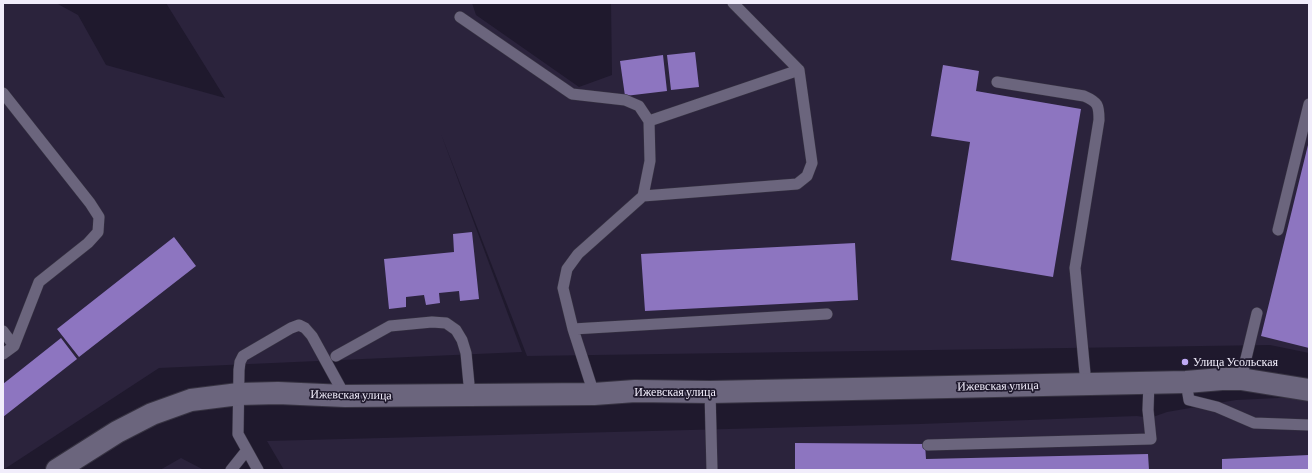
<!DOCTYPE html>
<html>
<head>
<meta charset="utf-8">
<style>
  body { margin:0 }
  #map { position:relative; width:1312px; height:473px; overflow:hidden; background:#1f192d; font-family:"Crimson Pro",serif }
  canvas { display:block }
  .frame { position:absolute; inset:0; border:4px solid #f1edfb; pointer-events:none }
</style>
</head>
<body>
<div id="map">
<canvas width="1312" height="473"></canvas>
<div class="frame"></div>
</div>
<script>
const c = document.querySelector('canvas').getContext('2d');
c.lineJoin = 'round';
function fillPath(path, color) {
  c.fillStyle = color;
  c.fill(path, 'evenodd');
}
function stroke(path, color, width, dash) {
  c.strokeStyle = color;
  c.lineWidth = width;
  c.lineCap = dash ? 'butt' : 'round';
  c.setLineDash(dash || []);
  c.stroke(path);
}
function write(font, color, halo, rows, align = 'center') {
  c.font = font + ' "Crimson Pro",serif';
  c.lineWidth = 3.5;
  c.setLineDash([]);
  c.textBaseline = 'middle';
  c.strokeStyle = halo;
  c.fillStyle = color;
  for (const [text, x, y, turn = 0] of rows) {
    c.save();
    c.translate(x, y);
    c.rotate((+turn || 0) * Math.PI / 180);
    c.textAlign = isNaN(turn) ? turn : align;
    if (halo) c.strokeText(text, 0, 0);
    c.fillText(text, 0, 0);
    c.restore();
  }
}
fillPath(new Path2D(`
  M3,3h53l22,12 28,50 119,33 -59,-95h306l4,12 103,72 33,-12 -1,-72h698v350l-39,-8 -743,11 -86,-222 81,218 -363,16 -156,102z
  M1299,397l10,4v69h-1025l-17,-29 653,-17 217,-8 13,2 17,-6 69,-12z
  M181,458l23,12h-44z`), '#2b233c');
fillPath(new Path2D(`
  M695,52l4,35 -28,3 -4,-35z
  M663,55l4,36 -42,5 -5,-35z
  M943,65l36,6 -3,20 105,18 -28,168 -102,-17 19,-118 -39,-6z
  M1308,145h1v203l-48,-12z
  M472,232l7,67 -19,2 -1,-10 -20,2 1,10 -14,2 -2,-10 -18,2v10l-17,2 -5,-50 70,-7 -1,-18z
  M174,237l22,29 -117,91 -22,-28z
  M855,243l3,57 -213,11 -4,-57z
  M61,338l16,21 -74,58v-33z
  M795,443l130,1 1,15 222,-5 1,16h-354z
  M1309,455v15h-87v-11z`), '#8d75c0');
const service = new Path2D(`
  M460,17l112,77 53,6 14,6 10,15 1,40 -7,35
  M997,82l87,14c14,6 15,9 15,24l-24,148 11,116
  M3,93l87,110 9,14 -1,15 -10,11 -49,39 -25,64 -11,8
  M649,121l150,-51
  M1278,230l31,-126
  M573,329l254,-15
  M3,331l11,15
  M336,356l54,-30 42,-4 14,1 10,7 6,10 4,13 4,42
  M1241,379l16,-66
  M1186,382l3,18 28,7 37,16 55,2
  M710,392l2,78
  M594,394l-21,-65 -10,-41 4,-19 11,-15 65,-58 154,-12 10,-8 5,-13 -13,-93 -66,-67
  M928,445l223,-6 -3,-29 1,-28
  M231,470l16,-20
  M258,470l-20,-36 1,-64 1,-8 3,-6 48,-28 8,-3 6,3 7,8 33,60`);
const tertiary = new Path2D(`
  M57,470l60,-38 35,-18 39,-14 48,-6 39,-1 67,3 249,-2 41,-3 75,1 476,-10 36,-3h19l68,11`);
stroke(service, '#373342', 12);
stroke(tertiary, '#373342', 24);
stroke(service, '#6b657d', 11);
stroke(tertiary, '#6b657d', 22);
for (const [x, y, r, color] of [
  [1185,362,4,"#bfa9f4"]
]) {
  const dot = new Path2D();
  dot.arc(x, y, r, 0, 2 * Math.PI);
  c.fillStyle = color;
  c.fill(dot);
  stroke(dot, '#1f192d', 1.5);
}
write('12px', '#f1edfb', '#1f192d', [
  ["Улица Усольская",1193,362]
], 'left');
write('12px', '#f1edfb', '#1f192d', [
  ["Ижевская улица",998,386,-1],
  ["Ижевская улица",675,392],
  ["Ижевская улица",351,395,1]
]);
</script>
</body>
</html>
